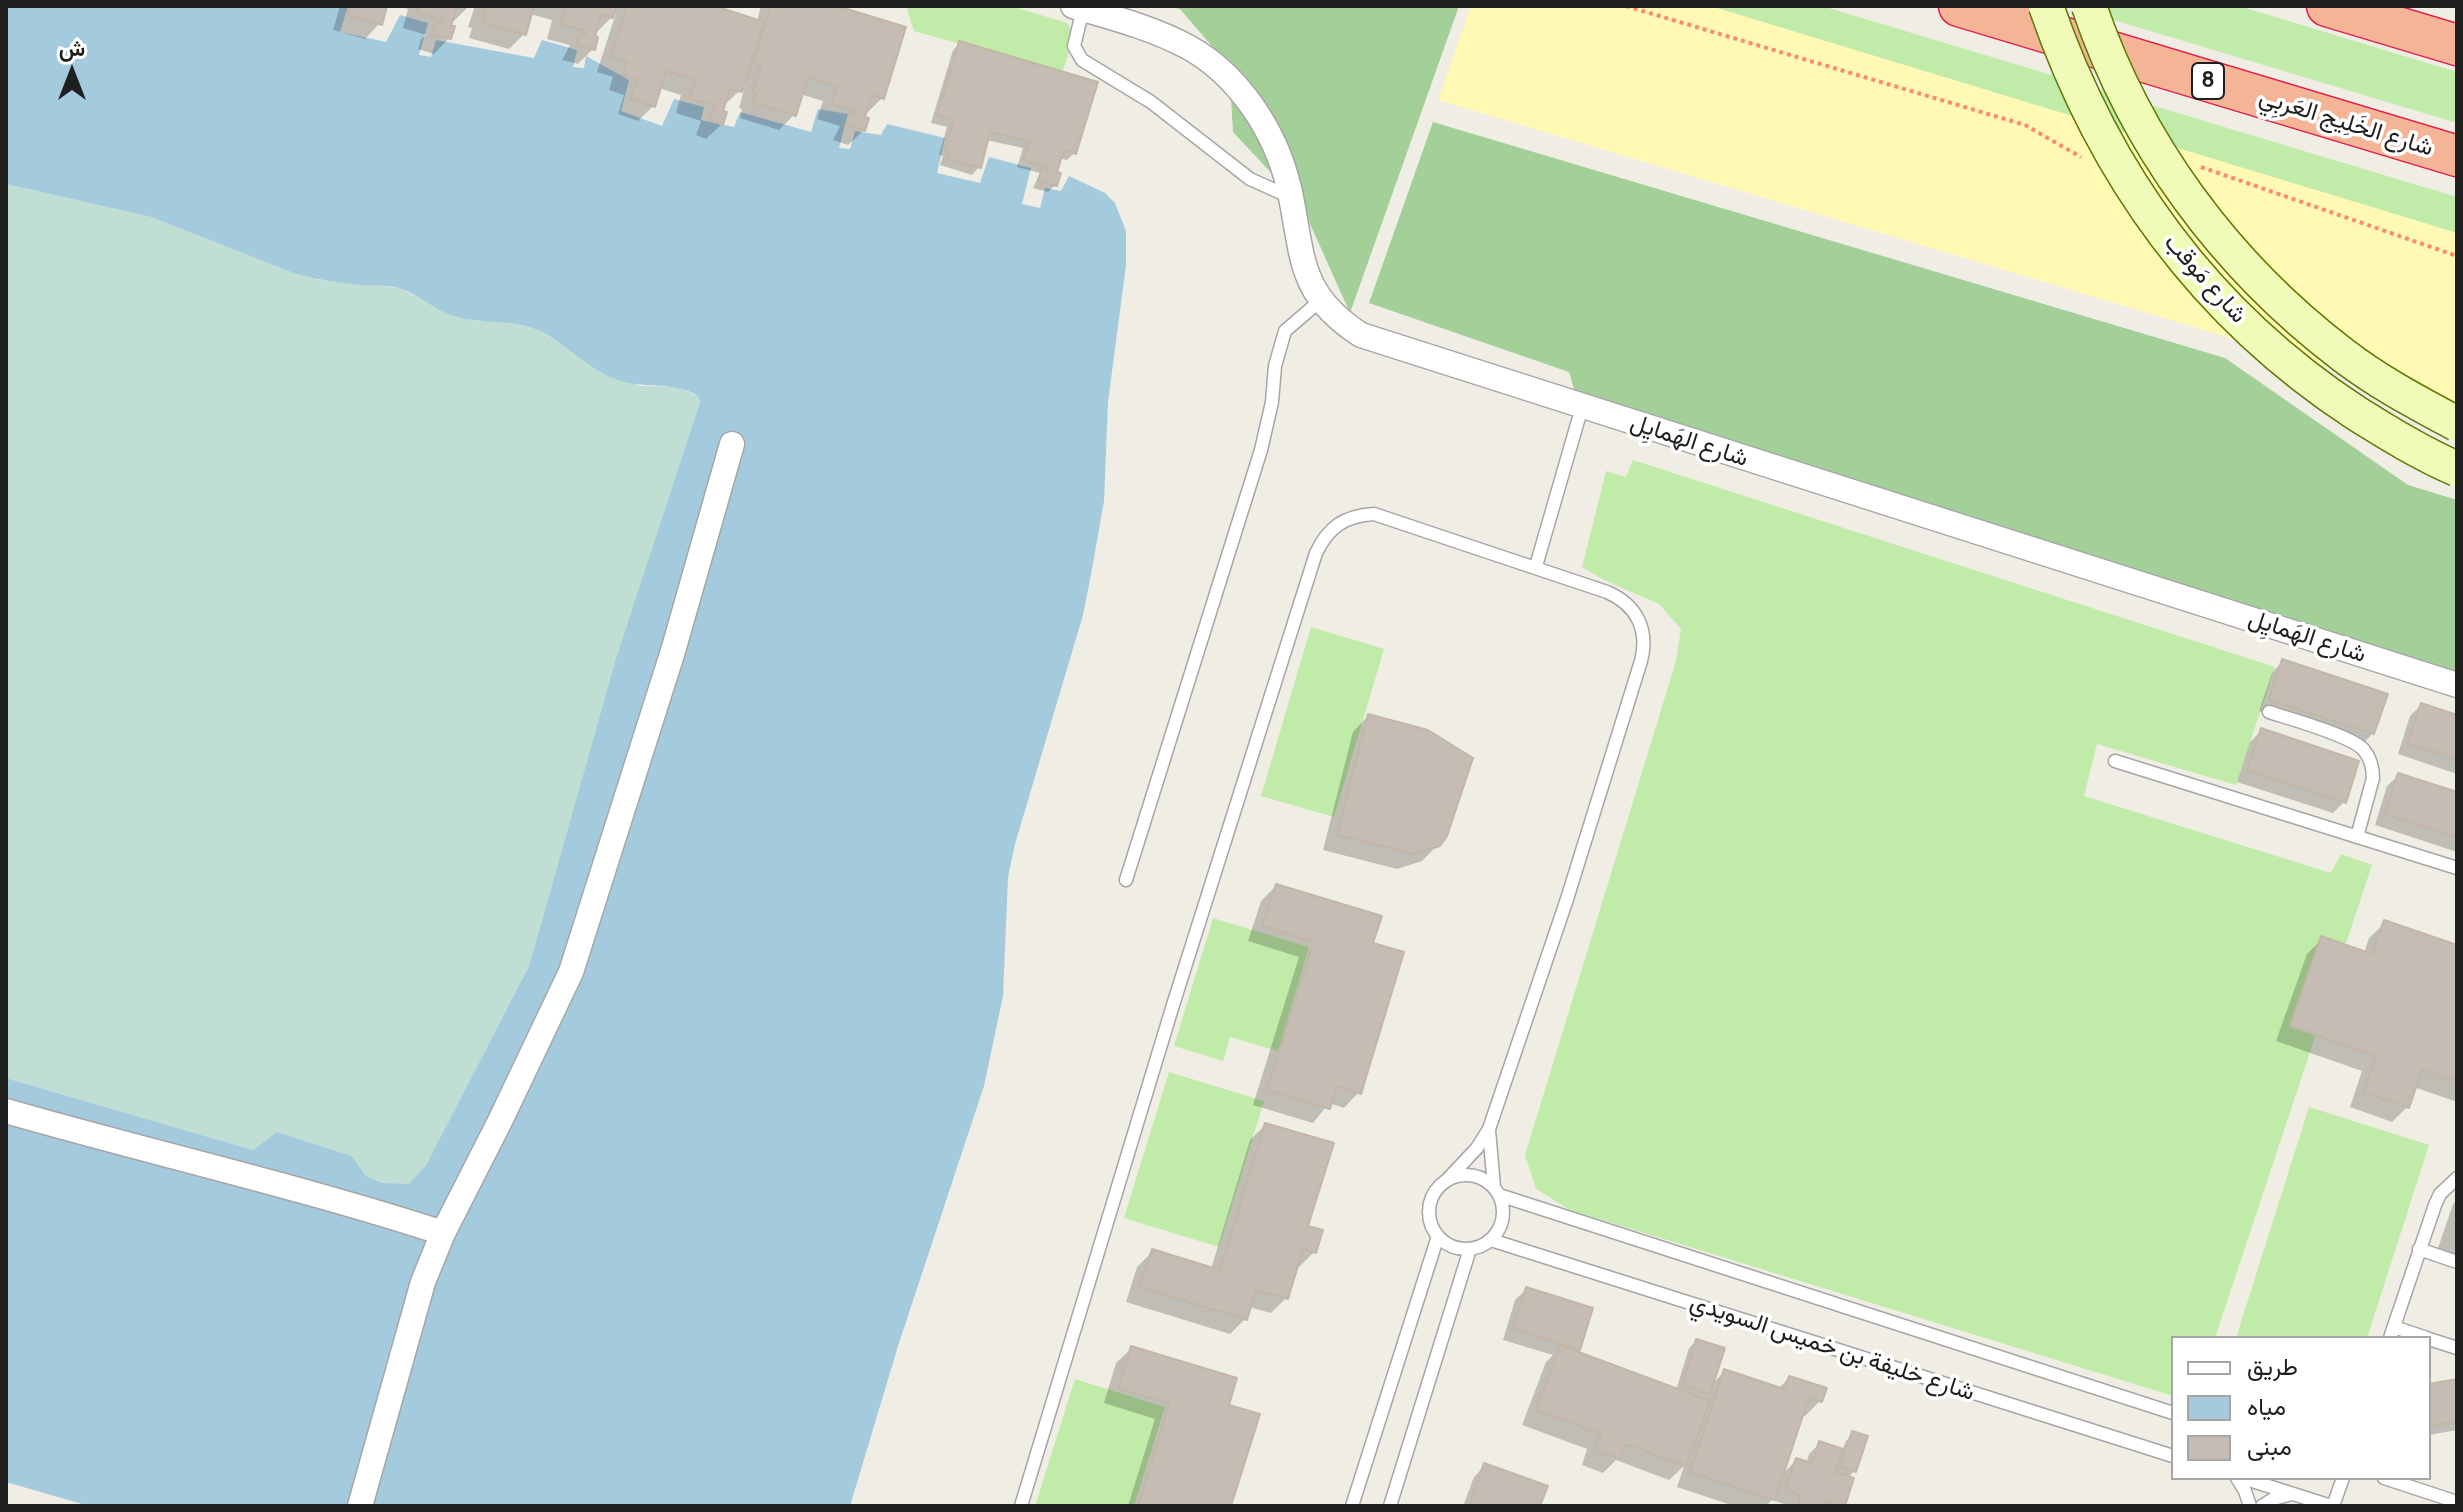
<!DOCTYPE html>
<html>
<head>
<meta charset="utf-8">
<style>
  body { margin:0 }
  #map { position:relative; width:2463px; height:1512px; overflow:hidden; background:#f0ede5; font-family:Manrope,Vazirmatn,sans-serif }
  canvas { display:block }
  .frame { position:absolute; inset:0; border:8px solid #1f1f1f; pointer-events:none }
  .legend { position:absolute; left:2171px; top:1336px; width:260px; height:144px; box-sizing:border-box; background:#fff; border:2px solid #a5a5a5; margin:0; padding:10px 14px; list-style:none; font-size:24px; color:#1f1f1f }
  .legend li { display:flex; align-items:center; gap:16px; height:40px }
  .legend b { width:40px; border:2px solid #a5a5a5 }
  .north { position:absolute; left:32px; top:32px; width:80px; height:80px; -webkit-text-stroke:6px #fff; paint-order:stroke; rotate:0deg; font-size:22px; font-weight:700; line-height:32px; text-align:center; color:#1f1f1f }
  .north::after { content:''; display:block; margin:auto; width:28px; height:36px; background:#1f1f1f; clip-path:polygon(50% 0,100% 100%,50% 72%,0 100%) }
</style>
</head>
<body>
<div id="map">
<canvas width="2463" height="1512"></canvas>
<div class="frame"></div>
<ul class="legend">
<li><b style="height:10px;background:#fff"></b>طريق</li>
<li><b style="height:22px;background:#a4cade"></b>مياه</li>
<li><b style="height:22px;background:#c5bdb4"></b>مبنى</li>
</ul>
<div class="north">ش</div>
</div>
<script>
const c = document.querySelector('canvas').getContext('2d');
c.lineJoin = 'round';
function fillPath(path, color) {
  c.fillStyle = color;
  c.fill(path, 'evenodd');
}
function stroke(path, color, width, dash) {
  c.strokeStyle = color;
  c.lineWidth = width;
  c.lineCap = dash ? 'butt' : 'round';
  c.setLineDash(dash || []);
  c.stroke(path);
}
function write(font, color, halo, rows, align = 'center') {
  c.font = font + ' Manrope,Vazirmatn,sans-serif';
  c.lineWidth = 7;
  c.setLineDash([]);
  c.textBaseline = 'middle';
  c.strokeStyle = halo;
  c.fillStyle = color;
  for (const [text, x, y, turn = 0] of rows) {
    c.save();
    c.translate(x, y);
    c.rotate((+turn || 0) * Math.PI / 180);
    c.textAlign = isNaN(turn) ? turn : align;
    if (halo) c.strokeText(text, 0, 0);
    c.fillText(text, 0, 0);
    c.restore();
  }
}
fillPath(new Path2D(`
  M906,6h105l56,17 8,12 -13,38 -148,-42z
  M1710,6h112l635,191v36z
  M2067,6h172l218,66v51z
  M1633,460l642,207 -39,118 -139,-41 -13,52 247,77 10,-19 31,11 -157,473h-42v58l-603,-186 -34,-21 -11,-34 151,-494 5,-32 -22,-25 -55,-24 -22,-13 24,-96 20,6z
  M1311,627l73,22 -50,168 -73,-21z
  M1213,918l96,29 -31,104 -48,-14 -7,24 -49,-15z
  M1169,1072l95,29 -45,146 -95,-29z
  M2309,1107l120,38 -62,193h-131z
  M1075,1379l90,28 -31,99h-99z`), '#c1eba9');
fillPath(new Path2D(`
  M1165,6h294l-109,307 -48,-107 -69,-74 -4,-66 -49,-57z
  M1433,122l792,236 183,127 49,15v172l-880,-273 -8,-27 -200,-69z`), '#a2d098');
fillPath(new Path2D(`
  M6,184l145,33 145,57 24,6 79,8 56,28 23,5h26l31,8 105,57 37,1 21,9 2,6 -84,256 -87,308 -103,199 -17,20 -27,-2 -16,-7 -14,-20 -75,-24 -24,18 -247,-72z`), '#c1ded4');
fillPath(new Path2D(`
  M1471,6h239l747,227v173l-1019,-306z`), '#fff9b3');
fillPath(new Path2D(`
  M6,6h342l-8,26 46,10 14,-27 28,8 -9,32 12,2 5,-17 98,18 8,-18 35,10 -4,17 11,1 2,-12 43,24 -8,31 41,15 12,-27 30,8 -3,13 33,7 6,-15 71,20 7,-23 30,5 -9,34 11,1 5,-18 26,4 6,-11 58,14 -8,35 43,10 9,-26 42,11 -9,36 18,4 5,-20 16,3 8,-15 36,17 10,10 11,28v34l-18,137 -4,99 -12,68 -9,46 -68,229 -7,33 -5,119 -19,90 -86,260 -48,160h-761l-83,-24v-404l247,72 24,-18 75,24 14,20 16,7 27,1 17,-19 103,-199 87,-308 84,-256 -2,-6c-24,-16 -56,-6 -83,-17 -31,-12 -52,-40 -83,-51 -26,-9 -52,-4 -78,-12 -20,-6 -36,-22 -55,-28 -11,-3 -25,-2 -37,-3 -22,-2 -44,-5 -66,-11l-145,-57 -145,-33z`), '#a4cade');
fillPath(new Path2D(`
  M340,6h45l-5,17 -15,16 -32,-9z
  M397,6h72l-15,15 -4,-1 -1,18 -15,16 -16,-5 3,-10 5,-4 -23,-7 5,-19z
  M475,6h233l49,15 4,-15h69l52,92 -15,15 -2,-1 -1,18 -16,15 -15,-5 7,-14 -23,-7 6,-18 -23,-7 -6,21 -15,15 -39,-12 2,-9 -3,-1 6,-22 -22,20 -1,18 -16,15 -10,-4 5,-14 -25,-8 5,-18 -22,-7 -6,18 -15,15 -20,-7 6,-19 -15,-5 4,-13 -16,-5 19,-59 -19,19 -3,-1 -1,18 -15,15 -16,-4 8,-15 -23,-6 5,-19 -22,-6 -6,20 -15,15 -40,-11 3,-10 -4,-1z
  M960,43l114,110 -7,7 -8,-2 -4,16v11l-7,7 -15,-4 7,-15 -23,-6 6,-19 -37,-8 -7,27 -7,8 -32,-10 3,-9 -4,-1 8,-28 -16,-4 22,-73z
  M2283,661l90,72 -11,12 -103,-34 13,-38z
  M2421,705l36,12v57l-59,-20 12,-38z
  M1368,716l70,129 -16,16 -25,8 -74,-19 30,-118z
  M2261,731l83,71 -11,11 -96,-31 13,-40z
  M2399,775l58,20v57l-82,-27 12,-39z
  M1276,886l95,58 -12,148 -15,16 -15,-5 -16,20 -60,-18 46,-148 -51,-16 13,-40z
  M2385,923l72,25v154l-43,-15 -7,20 -15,15 -42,-15 12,-36 -86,-30 31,-87 15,-15 42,14 5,-15z
  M1265,1125l49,127 -15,15 -4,-1 -9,32 -15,15 -22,-6 -3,11 -16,16 -104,-32 11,-35 15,-15 59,17 39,-129z
  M2457,1200v64l-22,-7 18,-53z
  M1527,1289l51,59 -4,4 102,38 13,-42 7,-7 15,44 14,-14 53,18 11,-11 31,23 -15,15 -4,-2 -20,62 15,-16 10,4 3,-10 11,-11 22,8 4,-10 7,-7 1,37 -6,7 4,1 -10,27h-52l-18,-6 -6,6h-32l-57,-19 7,-21 -15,14 -53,-20 -13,13 -21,-8 5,-16 -65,-24 24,-63 7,-7 -50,-15 12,-40z
  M1132,1348l95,58 2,100h-101l27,-87 -51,-16 12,-40z
  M2457,1381v49l-28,5v-49z
  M1485,1465l53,41h-75l11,-29z`), '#0003');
const building = new Path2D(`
  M350,6h37l-5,19 -35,-10z
  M419,6h38l-6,20h4l-4,13 -19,-5 4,-12 6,2 1,-4 -26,-7z
  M484,6h50l-8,29 -43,-12 3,-10 -4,-1z
  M566,6h51l-4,12 -12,-4 -6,22 3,1 -3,13 -19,-5 4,-12 5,2 1,-4 -25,-7z
  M627,6h88l49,16 -22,70 -12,-3 -7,22 4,1 -4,13 -14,-5 6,-14 -26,-8 6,-18 -29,-9 -11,36 -24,-8 6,-19 -14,-5 4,-13 -16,-5z
  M771,6h66l69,21 -22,72 -12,-4 -7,22 4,1 -4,13 -18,-6 3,-12 6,2 1,-3 -26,-8 6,-18 -29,-9 -12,39 -43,-13 3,-9 -4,-1 9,-28 -8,-2z
  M959,41l139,41 -22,72 -12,-4 -7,22 4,1 -4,13 -19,-5 4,-13 6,2 1,-3 -26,-7 6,-19 -39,-9 -9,36 -35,-10 2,-9 -3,-1 8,-28 -16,-4z
  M2282,659l106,35 -14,40 -105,-34z
  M2421,703l36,12v44l-50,-16z
  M1368,714l60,16 45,28 -26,78 -7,10 -26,8 -77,-19z
  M2261,728l98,33 -13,42 -99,-33z
  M2398,773l59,19v46l-73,-24z
  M1276,884l106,32 -9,27 31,9 -43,142 -24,-8 -7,23 -63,-19 46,-148 -51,-16z
  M2384,920l73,25v137l-35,-12 -13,38 -46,-16 13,-36 -86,-30 31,-90 51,18z
  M1265,1123l69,20 -26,83 15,4 -7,23 -13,-4 -15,50 -32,-9 -9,30 -107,-33 12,-38 68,21z
  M1526,1287l67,21 -13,42 -67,-21z
  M1696,1339l29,9 -15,46 -28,-9z
  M1560,1345l150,56 -24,65 -60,-22 -6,15 -25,-9 6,-16 -65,-24z
  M1131,1346l106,32 -8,27 31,9 -29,92h-93l31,-102 -51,-16z
  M1724,1369l60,20 5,-13 38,12 -5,14 -13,-5 -34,103 -85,-28z
  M2457,1379v43l-28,4v-42z
  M1852,1431l16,5 -12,36 -16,-5z
  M1819,1441l24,8 -8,23 19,6 -9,28 -21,-4 -1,4h-17l-8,-3 2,-8 -15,-5 11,-32 16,5z
  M1484,1463l64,23 -8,20h-71z`);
fillPath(building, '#c5bdb4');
stroke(building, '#c2b6a6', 2);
const service = new Path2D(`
  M1083,9l-9,37 8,14 69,42 99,77 40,18
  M1536,566l46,-159
  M2269,712c22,7 80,23 94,37 7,8 10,18 10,29l-16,59
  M2115,761l342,107
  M1126,880l135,-430 11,-48 3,-36 10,-35 36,-31
  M1489,1130l5,57
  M1429 1212a37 37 0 1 1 74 0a37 37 0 1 1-74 0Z
  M1499,1195l674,218
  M1491,1240l682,216
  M2419,1249l38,13
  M2394,1327l33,11
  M2390,1338l45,-133 5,-11 17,-16
  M2429,1339l28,9
  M2237,1478l8,13 5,15
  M2243,1478l88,28
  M2384,1478l73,24
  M1021,1506l152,-501 143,-452c13,-27 29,-37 58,-39l233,78c30,13 42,38 34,69l-74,238 -78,230 -12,19 -31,33
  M1352,1506l86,-270
  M1390,1506l80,-257
  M2262,1506l11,-7 19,-5
  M2333,1506l10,-28`);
const minor = new Path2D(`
  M1073,6c38,11 80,22 115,41 51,28 88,85 101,141 15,67 7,105 72,147l1096,350
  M6,1111c146,42 293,75 437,122
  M360,1506l63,-224 20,-49 57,-112 71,-149 102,-321 59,-207`);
const trunk = new Path2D(`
  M1959,6l498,150
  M2327,6l130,39`);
stroke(service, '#a6a6a6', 15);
stroke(minor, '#a6a6a6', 27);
stroke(trunk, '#df204a', 43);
stroke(new Path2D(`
  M1626,6l399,119 56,32
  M2201,167l256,89`), '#fd8a68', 4, [4, 4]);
stroke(service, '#fff', 12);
stroke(minor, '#fff', 24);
stroke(trunk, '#f4b596', 40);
const secondaryBridge = new Path2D(`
  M2046,6c58,169 160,309 310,407 32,20 66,41 101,56
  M2089,6c47,139 137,260 254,349 35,27 75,48 114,69`);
stroke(secondaryBridge, '#5d7902', 37, []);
stroke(secondaryBridge, '#effbb7', 34);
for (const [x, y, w] of [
  [2208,81,32]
]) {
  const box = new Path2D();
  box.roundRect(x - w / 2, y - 18, w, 36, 6);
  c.fillStyle = '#fff';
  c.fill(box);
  stroke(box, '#1f1f1f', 2);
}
write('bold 22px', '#1f1f1f', null, [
  ["8",2208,81]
]);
write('24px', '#1f1f1f', '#fff', [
  ["شارع الخَلِيج العَربِي",2346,123,17],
  ["شارع مَوقب",2205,279,48],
  ["شارع الهَمايِل",1689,441,18],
  ["شارع الهَمايِل",2307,637,18],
  ["شارع خليفة بن خميس السويدي",1832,1348,18]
]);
</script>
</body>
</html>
